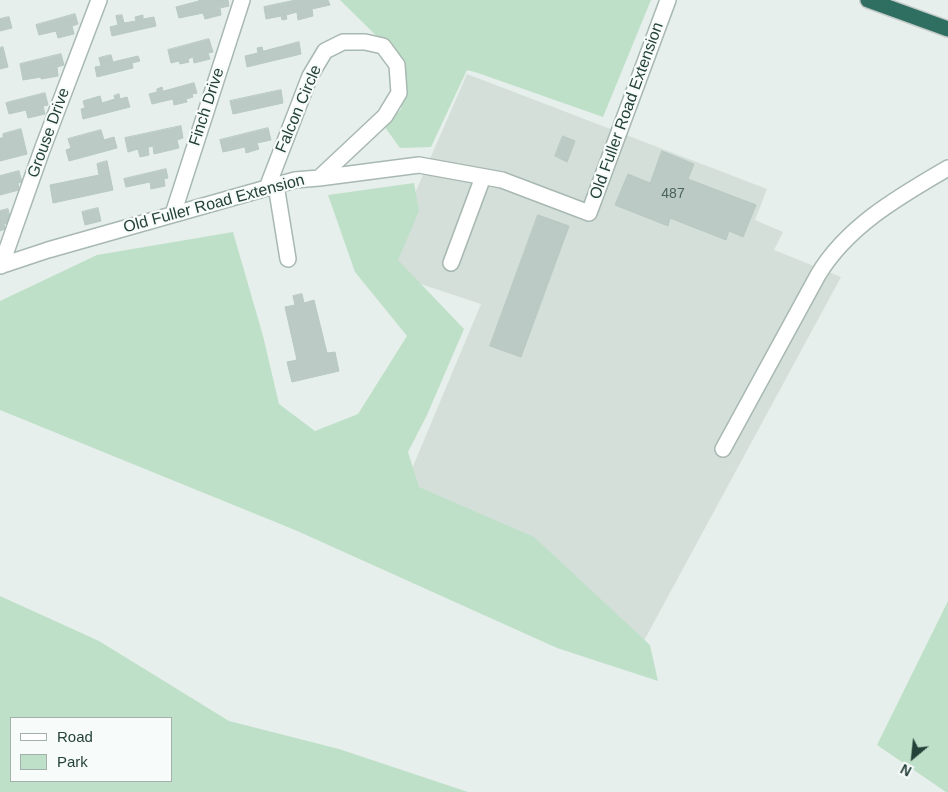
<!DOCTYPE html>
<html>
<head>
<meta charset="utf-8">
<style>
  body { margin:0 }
  #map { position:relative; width:948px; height:792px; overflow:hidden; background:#e6efeb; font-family:Arial,sans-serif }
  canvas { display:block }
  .legend { position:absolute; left:10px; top:717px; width:162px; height:65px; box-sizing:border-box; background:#f7fbf9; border:1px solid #a3b1ad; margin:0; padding:6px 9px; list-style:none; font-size:15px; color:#24423a }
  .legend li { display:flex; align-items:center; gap:10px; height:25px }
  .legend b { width:25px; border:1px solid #a3b1ad }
  .north { position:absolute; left:888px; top:732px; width:50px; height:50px; -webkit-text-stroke:4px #f7fbf9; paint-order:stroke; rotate:208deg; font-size:14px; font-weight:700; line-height:20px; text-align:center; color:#24423a }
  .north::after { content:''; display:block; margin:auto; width:18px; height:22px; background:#24423a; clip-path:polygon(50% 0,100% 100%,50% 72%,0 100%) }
</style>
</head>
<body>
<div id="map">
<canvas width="948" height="792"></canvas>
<ul class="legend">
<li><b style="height:6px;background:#fff"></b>Road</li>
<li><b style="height:14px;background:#bfe0c8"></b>Park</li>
</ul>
<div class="north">N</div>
</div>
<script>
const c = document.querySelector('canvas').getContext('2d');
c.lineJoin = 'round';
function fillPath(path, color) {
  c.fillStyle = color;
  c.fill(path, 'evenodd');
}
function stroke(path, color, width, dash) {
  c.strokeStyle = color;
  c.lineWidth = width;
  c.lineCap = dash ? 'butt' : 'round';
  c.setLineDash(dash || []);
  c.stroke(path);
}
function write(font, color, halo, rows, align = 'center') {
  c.font = font + ' Arial,sans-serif';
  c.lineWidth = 4.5;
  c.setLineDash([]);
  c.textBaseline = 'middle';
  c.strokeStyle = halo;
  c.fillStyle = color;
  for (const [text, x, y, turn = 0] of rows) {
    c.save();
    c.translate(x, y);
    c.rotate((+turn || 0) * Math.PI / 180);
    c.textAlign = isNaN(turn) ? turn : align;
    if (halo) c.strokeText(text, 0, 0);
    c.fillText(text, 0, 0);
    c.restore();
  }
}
fillPath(new Path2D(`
  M467,74l300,115 -12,31 28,12 -9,18 67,27 -201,371 -239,-153 80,-191 -100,-33z`), '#d4dfda');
fillPath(new Path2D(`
  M340,0h311l-48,117 -125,-44 -11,-3 -36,77 -31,1 -16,-22 17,-17 5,-44z
  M414,183l5,28 -21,49 66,69 -37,86 -19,37 11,35 115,50 116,108 8,36 -101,-33 -262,-118 -295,-120v-109l97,-46 136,-23 30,104 16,68 36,27 43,-17 49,-78 -52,-64 -27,-77z
  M0,596l99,45 130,80 110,28 129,43h-468zM11,718h160v63h-160z
  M948,601v191h-2l-69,-47z`), '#bfe0c8');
const building = new Path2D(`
  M199,0h29l1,6 -9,2 1,7 -16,4 -2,-6 -24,5 -3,-11 23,-6z
  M296,0h32l2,5 -18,4 1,7 -15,4 -1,-8 -11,3 1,4 -5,1 -1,-4 -15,3 -2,-12z
  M75,14l3,10 -6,2 2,8 -16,4 -2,-7 -17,4 -3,-10z
  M122,15l2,8 12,-2 -1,-4 8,-2v4l11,-2 2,9 -44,10 -2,-9 8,-2 -2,-9z
  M9,17l3,11 -12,3v-12z
  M209,39l4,13 -5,1 2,6 -16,4 -1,-6 -5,2 1,3 -9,2 -1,-3 -8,2 -3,-13z
  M299,42l2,12 -54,13 -2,-11 13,-3 -1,-5 5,-1 1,4z
  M3,47l5,20 -8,2v-21z
  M61,54l3,11 -7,2 1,9 -17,3v-2l-18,3 -3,-16z
  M111,55l2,7 25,-6 2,5 -8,2 1,5 -36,9 -2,-10 6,-1 -2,-8z
  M194,83l3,10 -5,1 1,3 -7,2 1,3 -13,3 -1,-6 -21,5 -3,-10 8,-2v-3l5,-2 1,4z
  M281,90l2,13 -50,11 -3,-13z
  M45,93l3,12 -5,1 2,8 -17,4 -2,-8 -17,4 -3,-11z
  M119,94l1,5 7,-2 3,10 -47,12 -2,-10 4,-1 -2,-7 17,-5 2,7 13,-4 -1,-3z
  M181,126l2,12 -6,2 2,8 -25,6 -1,-8 -5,1 1,8 -9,2 -2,-8 -10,3 -3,-14z
  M268,128l3,12 -14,3 2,6 -13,4 -1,-6 -22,5 -3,-12z
  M21,129l6,25 -27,7v-23h3v-4z
  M101,130l3,10 10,-3 3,11 -48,13 -3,-11 5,-2 -3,-9z
  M563,136l12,5 -8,21 -12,-6z
  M662,151l32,13 -6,15 68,26 -13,32 -14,-6 -3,9 -56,-22 -2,8 -53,-21 13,-31 22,9z
  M107,161l6,29 -60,13 -3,-18 49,-10 -2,-11z
  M166,169l2,9 -4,1 1,7 -14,3 -1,-7 -24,5 -2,-8z
  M19,171l3,11 -4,1 1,7 -19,5v-19z
  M98,208l3,13 -16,4 -3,-13z
  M8,209l3,13 -7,2 1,5 -5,2v-20z
  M538,215l31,11 -48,131 -31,-11z
  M302,294l2,9 10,-3 13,53 8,-1 4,19 -47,11 -5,-20 10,-2 -12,-53 10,-2 -2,-9z`);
fillPath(building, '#bbcac4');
stroke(building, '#b8c9c2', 1);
const minor = new Path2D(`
  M276,185l12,74
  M267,188l43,-112 15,-25 18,-9h22l18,4 14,19 2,28 -14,23 -66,62
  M173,214l69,-214
  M451,263l32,-86
  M0,266l48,-16 247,-70 24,-2 100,-13 83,15 87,33 79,-213
  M1,266l41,-116 57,-150
  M723,449l95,-174c29,-49 82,-79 130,-107`);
const highway = new Path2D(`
  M868,0l80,29`);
stroke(minor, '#a8b8b2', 18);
stroke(highway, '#c2cac8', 18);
stroke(minor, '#fff', 15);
stroke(highway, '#2f6f62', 15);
write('14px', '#4a645c', null, [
  ["487",673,194]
]);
write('16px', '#24423a', '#f7fbf9', [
  ["Finch Drive",207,107,-72],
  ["Falcon Circle",299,109,-67],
  ["Old Fuller Road Extension",627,111,-70],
  ["Grouse Drive",49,133,-70],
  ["Old Fuller Road Extension",214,204,-15]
]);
</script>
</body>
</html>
